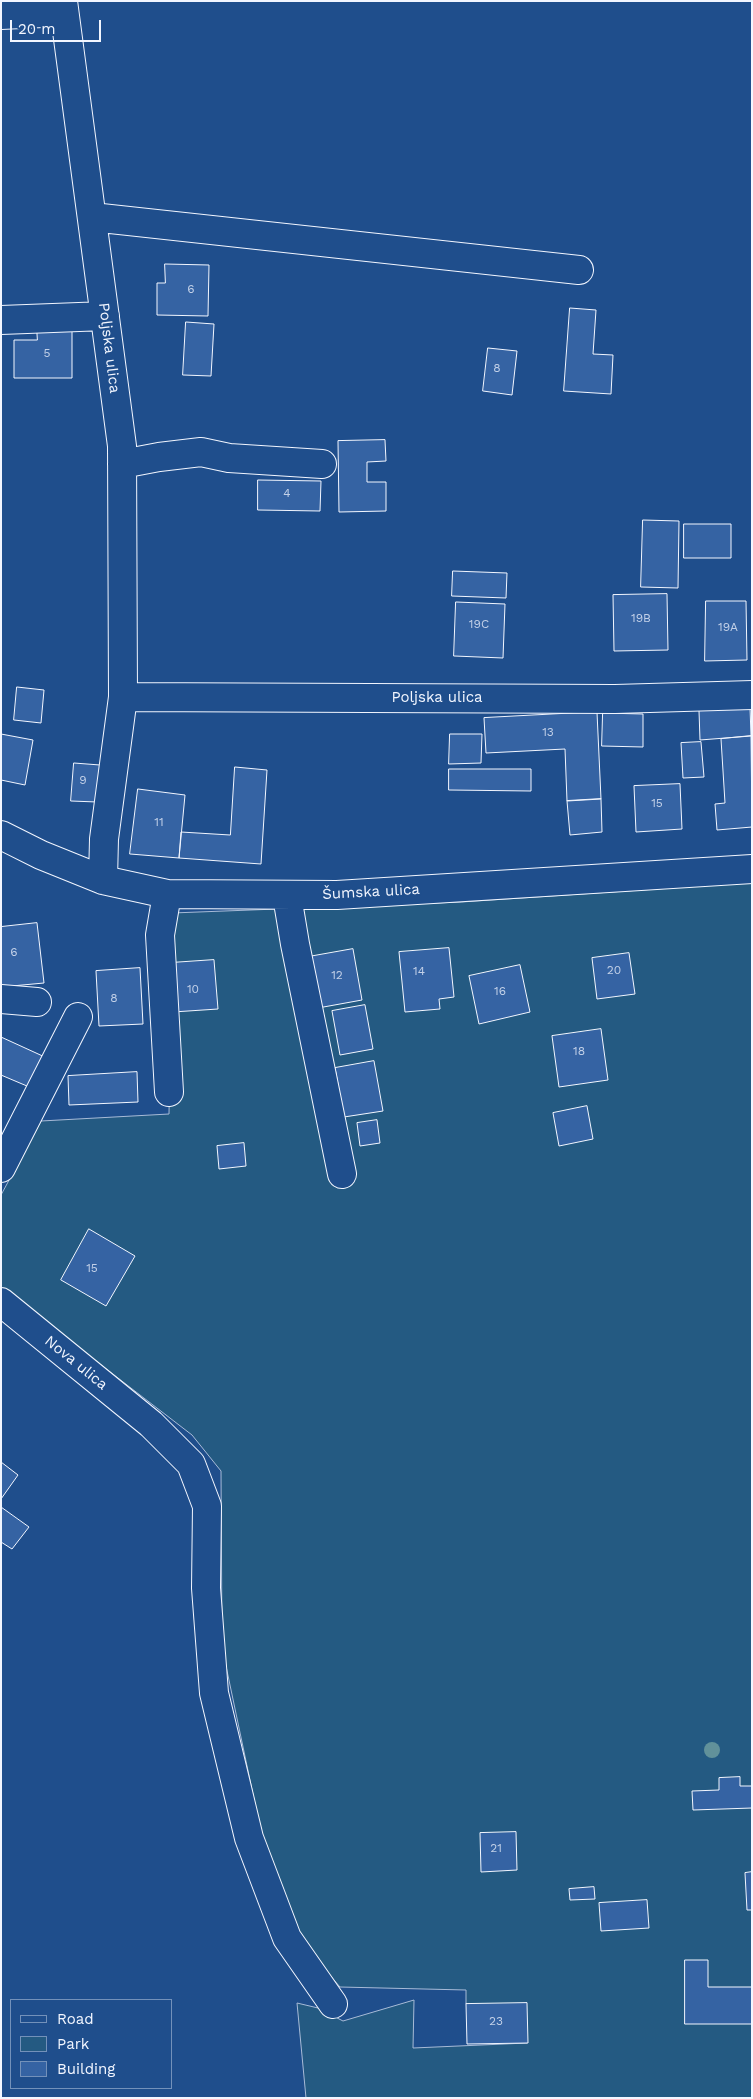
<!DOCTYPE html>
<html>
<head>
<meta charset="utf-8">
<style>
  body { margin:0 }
  #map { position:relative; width:753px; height:2099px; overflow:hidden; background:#1f4e8c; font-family:"Work Sans",sans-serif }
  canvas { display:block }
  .frame { position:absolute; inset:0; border:2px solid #f2f6ff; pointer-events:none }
  .legend { position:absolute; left:10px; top:1999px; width:162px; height:90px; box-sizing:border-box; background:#1f4e8c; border:1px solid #7391ba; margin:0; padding:6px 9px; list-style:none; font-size:15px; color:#f2f6ff }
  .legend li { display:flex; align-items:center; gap:10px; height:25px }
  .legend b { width:25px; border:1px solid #7391ba }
  .scale { position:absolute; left:10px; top:20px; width:91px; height:22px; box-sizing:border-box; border:2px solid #f2f6ff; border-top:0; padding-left:6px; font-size:15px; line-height:18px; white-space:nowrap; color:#f2f6ff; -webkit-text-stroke:4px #1f4e8c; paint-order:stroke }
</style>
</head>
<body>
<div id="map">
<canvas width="753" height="2099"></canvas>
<div class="frame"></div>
<ul class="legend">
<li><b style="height:6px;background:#1f4e8c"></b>Road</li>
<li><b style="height:14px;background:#245a82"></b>Park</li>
<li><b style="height:14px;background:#3563a3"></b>Building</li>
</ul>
<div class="scale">20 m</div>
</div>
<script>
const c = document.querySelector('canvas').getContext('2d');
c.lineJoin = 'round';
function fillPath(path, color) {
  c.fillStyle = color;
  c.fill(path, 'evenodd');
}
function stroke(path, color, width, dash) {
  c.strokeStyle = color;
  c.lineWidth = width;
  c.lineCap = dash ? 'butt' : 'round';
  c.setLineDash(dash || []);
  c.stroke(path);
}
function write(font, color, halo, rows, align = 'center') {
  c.font = font + ' "Work Sans",sans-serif';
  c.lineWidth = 4;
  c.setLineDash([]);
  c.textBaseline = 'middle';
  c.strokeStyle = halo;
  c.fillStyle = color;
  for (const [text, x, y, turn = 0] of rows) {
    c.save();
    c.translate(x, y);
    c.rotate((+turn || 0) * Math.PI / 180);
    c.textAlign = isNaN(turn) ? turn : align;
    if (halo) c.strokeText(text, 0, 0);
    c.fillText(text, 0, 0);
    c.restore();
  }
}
const green = new Path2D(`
  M752,883v1215h-446l-9,-95 21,5 25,13 71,-21 -1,48 114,-5 -61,-39v-14l-126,-3 -37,-43 -36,-83 -45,-214 -1,-176 -29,-36 -191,-147v-93l40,-74 128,-7 3,-201 289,-11z`);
fillPath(green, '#245a82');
stroke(green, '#a8bbd7', 1);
const building = new Path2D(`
  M165,264l44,1 -1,51 -51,-1v-32h8z
  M570,308l26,2 -3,44 20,1 -2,39 -47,-3z
  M186,322l28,2 -3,52 -28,-1z
  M37,328h35v50h-58v-38h23z
  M488,348l29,3 -5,44 -29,-4z
  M385,440l1,21 -19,1v20h19v29l-47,1 -1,-71z
  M258,480l63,1 -1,30 -62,-1z
  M643,520l36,1 -1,67 -37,-1z
  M684,524h47v34h-47z
  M453,571l54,2 -1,25 -54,-2z
  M667,594l1,56 -54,1 -1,-56z
  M706,601h40l1,59 -42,1z
  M456,602l49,2 -2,54 -49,-2z
  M17,687l27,3 -3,33 -27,-3z
  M750,707l1,29 -51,4 -1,-29z
  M597,712l4,87 -34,2 -2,-52 -79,4 -2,-35z
  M603,713l40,1v33l-41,-1z
  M1,734l32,6 -8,45 -24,-5z
  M450,734h32l-1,29 -32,1z
  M751,736l1,91 -35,3 -2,-26 10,-1 -4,-64z
  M701,742l3,35 -21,1 -2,-35z
  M74,763l26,2 -3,37 -26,-1z
  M235,767l32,3 -6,94 -82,-6 2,-26 49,3z
  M449,769h82v22l-82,-1z
  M680,784l2,45 -46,3 -2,-46z
  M138,789l47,6 -6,63 -49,-4z
  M601,799l1,33 -32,3 -3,-34z
  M37,923l7,60 -43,4v-60z
  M449,948l5,49 -15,2 1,10 -35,3 -6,-60z
  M353,949l9,51 -44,8 -10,-51z
  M629,953l6,41 -38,5 -5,-41z
  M214,960l4,49 -45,3 -3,-49z
  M520,965l10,47 -51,12 -10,-48z
  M140,968l3,56 -44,2 -3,-55z
  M365,1005l8,44 -33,6 -8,-44z
  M601,1029l7,51 -49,7 -7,-51z
  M1,1037l46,21 -13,31 -33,-14z
  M374,1061l9,50 -39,6 -9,-49z
  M137,1072l1,30 -69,3 -1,-29z
  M587,1106l6,33 -34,7 -6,-33z
  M377,1120l3,23 -20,3 -3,-23z
  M244,1143l2,23 -27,3 -2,-23z
  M89,1229l46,27 -29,50 -45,-26z
  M1,1462l17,13 -17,24z
  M1,1507l28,20 -17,22 -11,-7z
  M740,1777v9h12v22l-59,2 -1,-19 27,-1v-12z
  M516,1832l1,38 -36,2 -1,-39z
  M752,1872v38h-5l-2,-37z
  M594,1887l1,12 -25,1 -1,-11z
  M647,1900l2,28 -48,3 -2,-28z
  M685,1960h23v27h44v37h-67z
  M527,2003l1,40 -61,1 -1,-40z`);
fillPath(building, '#3563a3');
stroke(building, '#f2f6ff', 1);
const minor = new Path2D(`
  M63,1l59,445 1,251 -19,142 -1,41
  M1,15l63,-3
  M92,217l487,53
  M1,320l104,-4
  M122,464l37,-7 42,-5 28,6 93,6
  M123,697l492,2 137,-4
  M1,835l40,20 62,25 64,14 170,1 415,-26
  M167,894l-7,41 9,157
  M287,896l8,48 47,230
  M1,999l36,3
  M1,1168l77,-151
  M1,1302l150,122 40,40 16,42 -1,82 8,105 35,145 38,100 46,66`);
stroke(minor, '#f2f6ff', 30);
stroke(minor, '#1f4e8c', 28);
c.fillStyle = '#61919a';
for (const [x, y] of [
  [712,1750]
]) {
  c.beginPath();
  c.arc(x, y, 8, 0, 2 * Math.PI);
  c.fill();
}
write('12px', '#c3d1e8', null, [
  ["6",191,289],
  ["5",47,353],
  ["8",497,368],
  ["4",287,493],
  ["19B",641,618],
  ["19C",479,624],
  ["19A",728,627],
  ["13",548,732],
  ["9",83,780],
  ["15",657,803],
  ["11",159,822],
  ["6",14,952],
  ["20",614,970],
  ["14",419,971],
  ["12",337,975],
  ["10",193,989],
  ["16",500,991],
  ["8",114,998],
  ["18",579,1051],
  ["15",92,1268],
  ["21",496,1848],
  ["23",496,2021]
]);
write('15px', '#f2f6ff', '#1f4e8c', [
  ["Poljska ulica",109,348,83],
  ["Poljska ulica",437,698],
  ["Šumska ulica",371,892,-3],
  ["Nova ulica",76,1363,39]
]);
</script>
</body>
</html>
